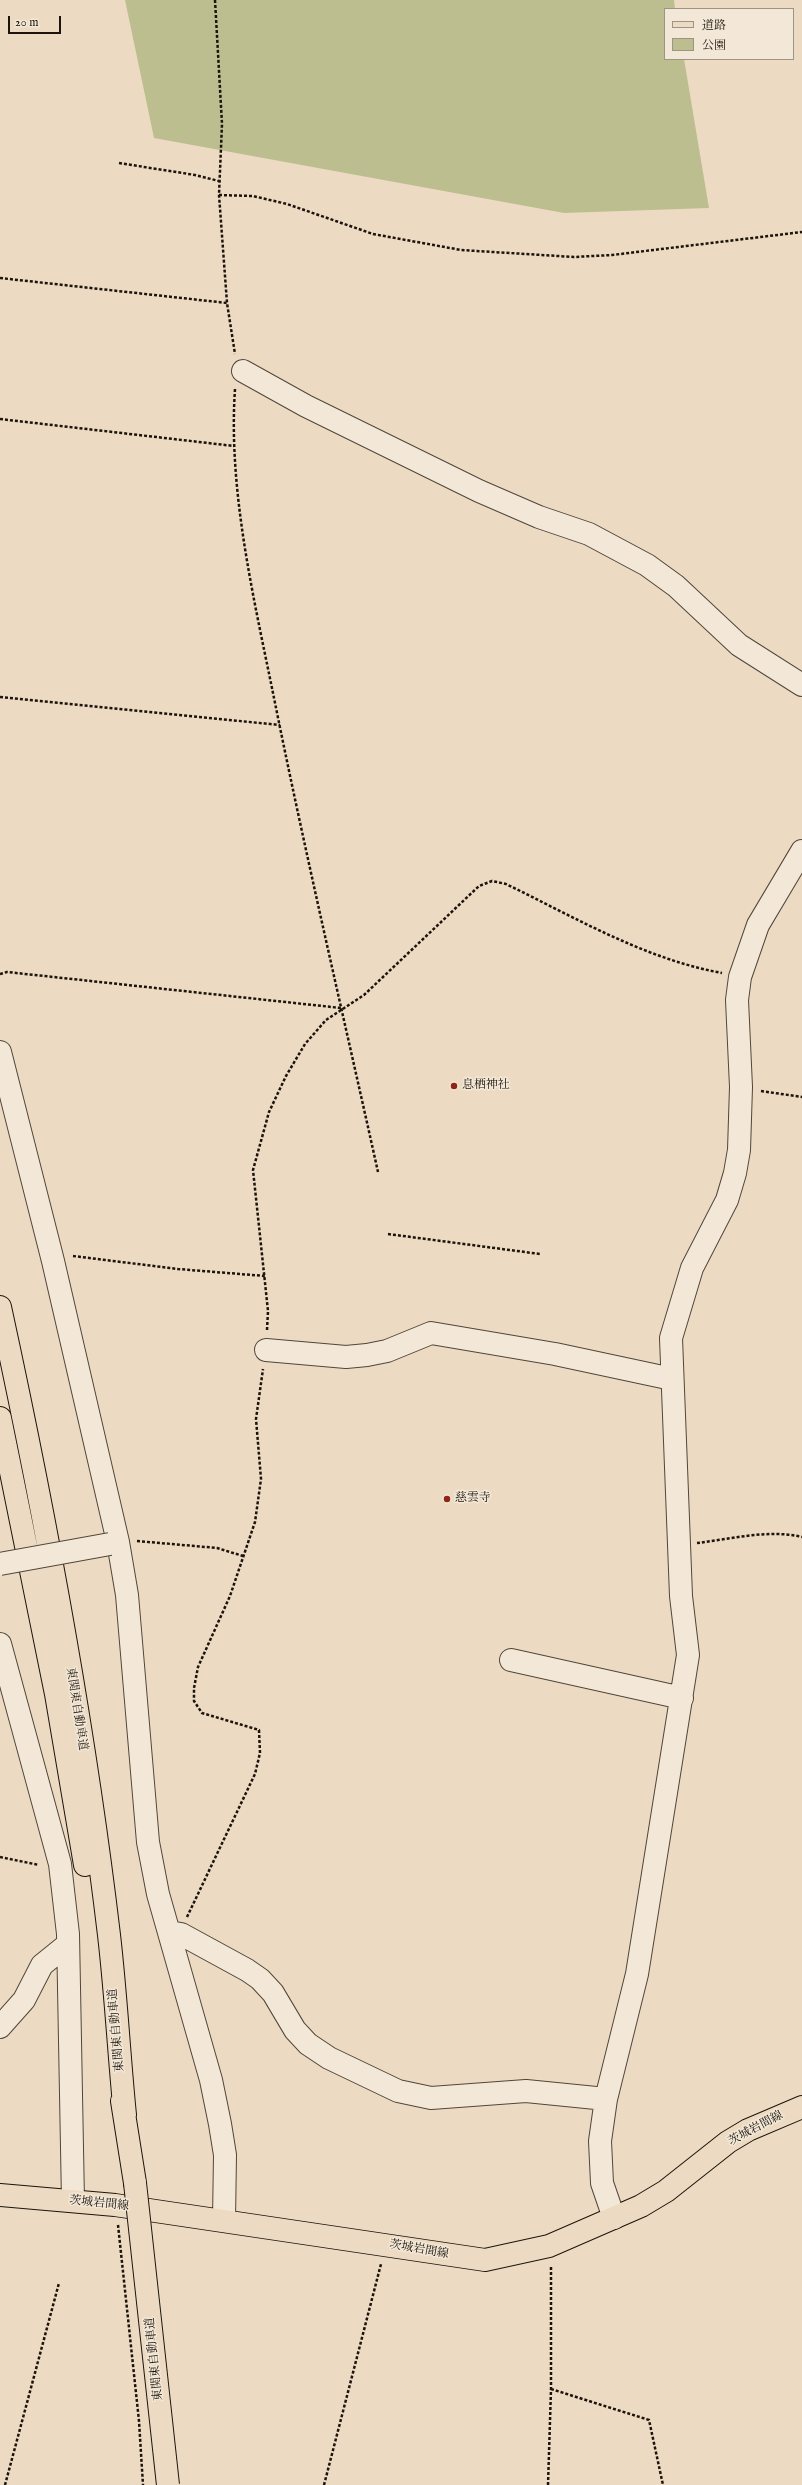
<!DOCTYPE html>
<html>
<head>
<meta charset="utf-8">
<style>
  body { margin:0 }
  #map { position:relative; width:802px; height:2485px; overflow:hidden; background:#ecdbc2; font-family:"IM FELL English","Noto Serif JP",serif }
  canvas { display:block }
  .legend { position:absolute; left:664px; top:8px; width:130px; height:52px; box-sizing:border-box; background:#f3e8d7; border:1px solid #9d9386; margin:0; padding:5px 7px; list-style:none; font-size:12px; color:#1c140c }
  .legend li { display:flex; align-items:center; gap:8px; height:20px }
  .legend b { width:20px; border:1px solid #9d9386 }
  .scale { position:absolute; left:8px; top:16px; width:53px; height:18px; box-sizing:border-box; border:2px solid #1c140c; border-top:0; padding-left:5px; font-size:12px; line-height:14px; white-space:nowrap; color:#1c140c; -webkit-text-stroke:3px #f3e8d7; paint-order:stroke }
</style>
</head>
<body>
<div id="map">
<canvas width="802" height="2485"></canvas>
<ul class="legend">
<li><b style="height:5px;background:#ecdbc2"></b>道路</li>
<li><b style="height:11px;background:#bdbe8f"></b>公園</li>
</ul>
<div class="scale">20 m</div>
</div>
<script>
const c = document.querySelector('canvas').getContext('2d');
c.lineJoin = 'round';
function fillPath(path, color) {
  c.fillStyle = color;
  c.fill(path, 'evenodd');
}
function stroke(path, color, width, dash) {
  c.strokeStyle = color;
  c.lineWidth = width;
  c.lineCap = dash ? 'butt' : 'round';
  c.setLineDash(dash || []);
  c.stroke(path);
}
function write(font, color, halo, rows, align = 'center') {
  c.font = font + ' "IM FELL English","Noto Serif JP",serif';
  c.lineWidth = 3;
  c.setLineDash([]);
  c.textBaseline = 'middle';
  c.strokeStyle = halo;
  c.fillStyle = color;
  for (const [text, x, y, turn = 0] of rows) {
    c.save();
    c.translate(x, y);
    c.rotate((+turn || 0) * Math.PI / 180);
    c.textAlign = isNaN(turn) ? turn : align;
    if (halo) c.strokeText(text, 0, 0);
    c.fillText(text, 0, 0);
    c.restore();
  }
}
fillPath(new Path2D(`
  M125,0h549l1,9h-10v50h19l25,149 -145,5 -410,-75z`), '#bdbe8f');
const minor = new Path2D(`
  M243,371l63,35 173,85 60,26 50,17 58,31 29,21 63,59 63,40
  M0,1052l53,209 65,281 9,53 21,247 10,52 53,186 9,44 5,31 -1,65
  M266,1350l80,7 21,-2 20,-4 44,-18 124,21 117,25
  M0,1644l60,220 8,70 5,267
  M511,1660l171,38
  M169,1932l12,2 66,36 13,9 13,14 22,37 13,14 21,14 69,33 33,7 95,-7 80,8
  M0,2027l24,-27 18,-35 26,-21
  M614,2218l-12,-35 -2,-42 6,-42 31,-125 51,-319 -7,-59 -10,-258 21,-70 35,-68 8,-27 4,-23 2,-63 -4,-87 3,-23 18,-52 44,-74`);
const major = new Path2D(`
  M0,2195l115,10 370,55 64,-14 92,-40 25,-15 62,-49 20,-12 54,-23`);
const highway = new Path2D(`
  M0,1307c45,207 84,417 109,628 7,60 10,120 16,180
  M0,1418l56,276 29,171
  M122,2101l13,82`);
stroke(minor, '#50463a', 24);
stroke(major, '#1c140c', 24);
stroke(highway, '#1c140c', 24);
stroke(new Path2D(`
  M215,0l7,124 -3,71 8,108 8,51
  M119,163l76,12 24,6
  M219,195l34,1 34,8 86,30 88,16 113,7 38,-2 190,-23
  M0,278l227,25
  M235,389c-7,102 19,210 39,309 32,159 69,316 104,474
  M0,419l234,27
  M0,697l280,28
  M0,974l7,-2 334,36
  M761,1091l41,6
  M388,1234l152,20
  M73,1256l105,13 87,7
  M267,1330l1,-19 -15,-141 16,-58 17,-36 19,-32 21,-24 38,-25 115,-109 13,-5 14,3c70,34 139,75 216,89
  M137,1541l80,7 26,8
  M697,1543c34,-4 72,-14 105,-6
  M0,1857l39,8
  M187,1917l68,-143 5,-21 -1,-23 -57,-17 -8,-12v-13l4,-21 32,-71 25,-74 6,-43 -5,-60 7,-50
  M118,2225l21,196 4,64
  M551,2389l98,31 14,65
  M5,2485l54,-202
  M324,2485l57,-221
  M548,2485l3,-96v-123`), '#1c140c', 2.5, [3, 2]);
stroke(minor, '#f3e8d7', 22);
stroke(major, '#ecdbc2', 22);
stroke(highway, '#ecdbc2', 22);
const minorBridge = new Path2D(`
  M0,1564l110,-20`);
const highwayBridge = new Path2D(`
  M135,2183l33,302`);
stroke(minorBridge, '#50463a', 24, []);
stroke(highwayBridge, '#1c140c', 24, []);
stroke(minorBridge, '#f3e8d7', 22);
stroke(highwayBridge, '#ecdbc2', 22);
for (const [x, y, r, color] of [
  [454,1086,4,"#8f2418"],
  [447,1499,4,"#8f2418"]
]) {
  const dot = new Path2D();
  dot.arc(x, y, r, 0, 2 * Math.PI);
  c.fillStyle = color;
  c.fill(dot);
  stroke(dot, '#f3e8d7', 1.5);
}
write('12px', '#1c140c', '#f3e8d7', [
  ["息栖神社",462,1086],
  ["慈雲寺",455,1499]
], 'left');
write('12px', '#1c140c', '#f3e8d7', [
  ["東関東自動車道",76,1709,81],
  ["東関東自動車道",117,2030,-95],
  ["茨城岩間線",756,2129,-28],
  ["茨城岩間線",99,2204,6],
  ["茨城岩間線",419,2250,10],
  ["東関東自動車道",155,2359,-96]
]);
</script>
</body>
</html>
